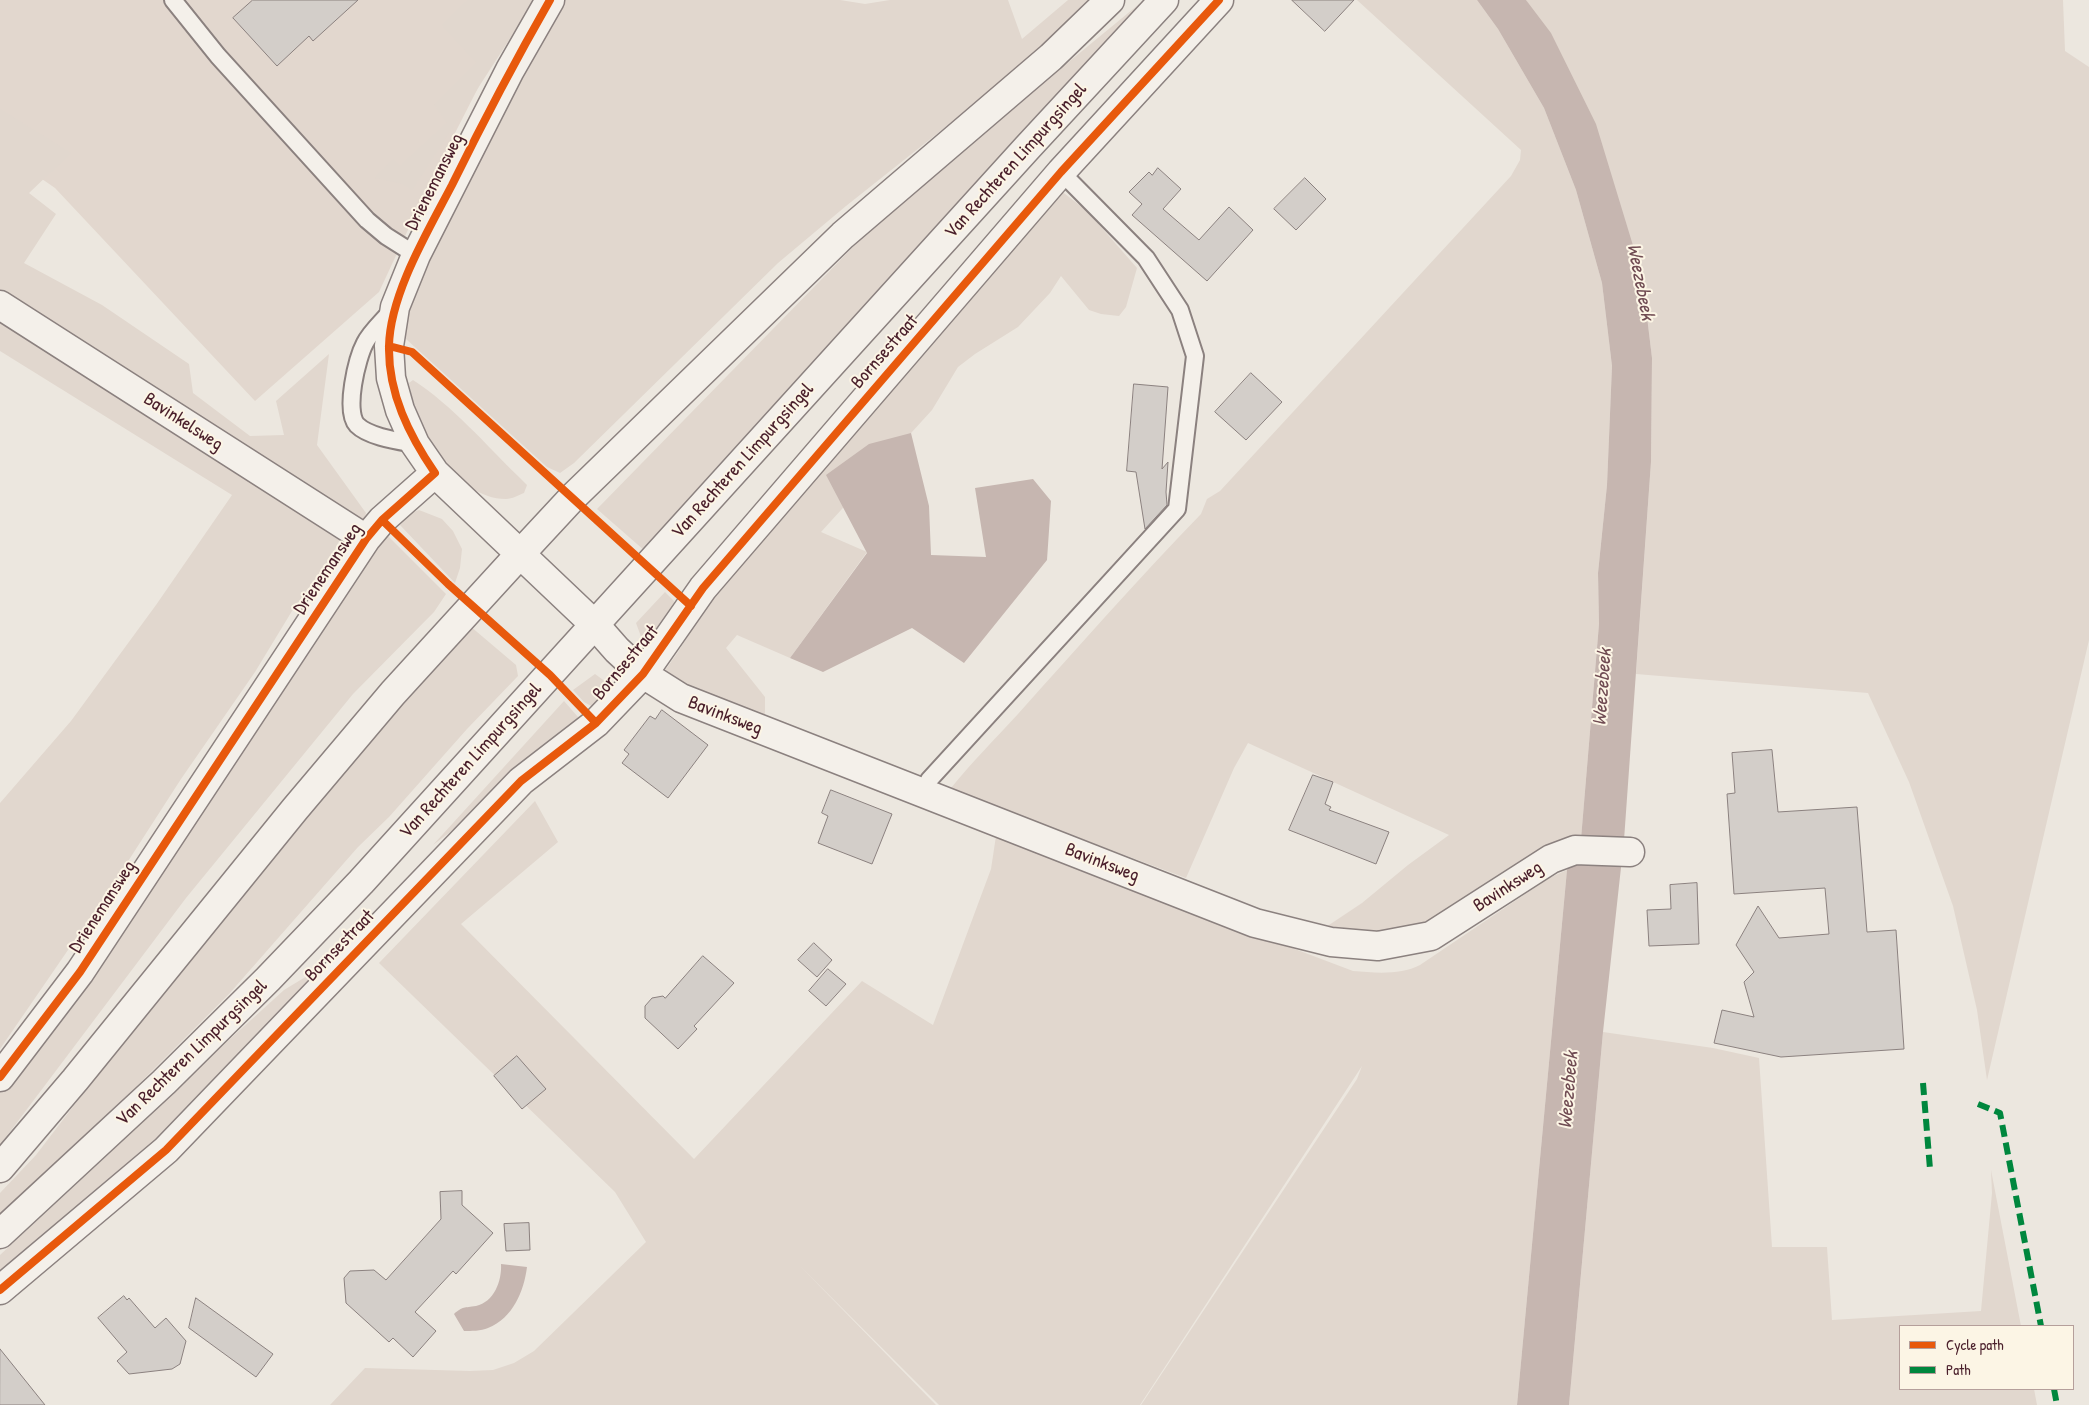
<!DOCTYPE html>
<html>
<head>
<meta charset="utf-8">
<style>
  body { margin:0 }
  #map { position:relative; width:2089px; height:1405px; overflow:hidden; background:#ece7df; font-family:"Patrick Hand",sans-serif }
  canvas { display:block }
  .legend { position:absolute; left:1899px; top:1325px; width:175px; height:65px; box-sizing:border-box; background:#fcf5e5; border:1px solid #b59f9b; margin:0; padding:6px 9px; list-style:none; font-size:15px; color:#4a1f2b }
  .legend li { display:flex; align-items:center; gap:10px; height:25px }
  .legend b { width:25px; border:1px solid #b59f9b }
</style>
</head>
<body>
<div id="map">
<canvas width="2089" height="1405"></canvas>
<ul class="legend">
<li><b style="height:6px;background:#e8590c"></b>Cycle path</li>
<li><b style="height:6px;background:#00873e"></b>Path</li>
</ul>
</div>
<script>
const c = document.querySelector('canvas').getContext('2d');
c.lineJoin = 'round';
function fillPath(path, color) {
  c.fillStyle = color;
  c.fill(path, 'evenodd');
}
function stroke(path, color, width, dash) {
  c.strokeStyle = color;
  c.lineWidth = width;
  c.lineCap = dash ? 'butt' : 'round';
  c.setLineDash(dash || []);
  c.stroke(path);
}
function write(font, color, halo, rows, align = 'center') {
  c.font = font + ' "Patrick Hand",sans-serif';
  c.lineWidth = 4;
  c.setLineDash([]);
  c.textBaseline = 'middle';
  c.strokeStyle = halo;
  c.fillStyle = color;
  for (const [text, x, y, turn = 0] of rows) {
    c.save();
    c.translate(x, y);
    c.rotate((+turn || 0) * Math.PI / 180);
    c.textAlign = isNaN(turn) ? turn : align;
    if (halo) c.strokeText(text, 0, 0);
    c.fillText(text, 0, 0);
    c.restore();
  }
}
fillPath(new Path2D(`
  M0,0h523l-89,174 -55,118 -124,109 -200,-213 -55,-38z`), '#e2d7ce');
fillPath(new Path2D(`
  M468,0h67l-123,190 -9,-6 -28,-6 18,-19 7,7 47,-43 -13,-19 42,-42 -34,-37z
  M559,0h281l25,4 25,-4h118l14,39 46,-39h30l-48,44 -204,162 -68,57 -204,200 -14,10 -13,-6 -141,-128c-10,-40 52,-141 72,-178 22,-42 44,-83 66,-125z
  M1144,0l-206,224 -293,327 -48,-42 260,-266 55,-51 85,-71z
  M1357,0h120l21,29 46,79 32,82 26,93 10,83 -5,119 -9,88 1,51 -18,215 -5,-1 -25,6 -128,84 -35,13 -68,-10 42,-28 46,-38 41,-30 -201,-92 -14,25 -48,110 -214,-80 -21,-10c21,-26 44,-49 67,-74 60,-67 120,-135 183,-200l6,-15 13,-8 291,-315 9,-16 1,-10z
  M1526,0h537l2,51 24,16v573l-102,440 -10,-70 -24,-104 -44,-124 -41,-89 -232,-19 15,-212 1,-104 -10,-83z
  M0,109l71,44 -42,40 27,21 -32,49 78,42 87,59 4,29 57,43 34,-1 -8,-34 53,-47 -12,91 49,68 -4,18 -362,-239z
  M1060,190l27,21 50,57 -11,39 -7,9 -18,-2 -12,-4 -28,-34 -11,17 -32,34 -43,27 -17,13 -26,43 -111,122 46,20 -77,106 -53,-23 -11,13 39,49v21l-104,-42 17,-24 31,-51z
  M0,316l341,221 -10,20 -39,54 -37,61 -74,107 -67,104 -114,166v-246l71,-82 85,-116 76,-110 -232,-144z
  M413,380c40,26 73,65 107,98l7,7 -3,8c-5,2 -12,6 -18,6 -51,0 -90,-72 -97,-116z
  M419,510l23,9 11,12 9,18 -2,19 -5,15 -55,-58 9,-11z
  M387,535l59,59 -12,18 -81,82 -167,204 -186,247v-55l91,-117 103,-148 137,-219 38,-53z
  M665,592l9,9 -1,10 -21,31h-9l-7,-19z
  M470,626l46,39 2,11 -51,53 -78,88 -31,30 -129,147 -178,178 -51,44v-23l36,-38 62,-81 201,-249 99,-119z
  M595,674l11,8 4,11 -17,14 -9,-5 -11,-12z
  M564,701l14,16 -1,10 -89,76 -55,42z
  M535,801l23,41 -97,82 233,235 168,-178 71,44 58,-156 5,-33 357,135c23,2 48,4 67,-6l129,-87 18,-8 -50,535h-376l216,-326 5,-13 -222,339h-201l-139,-139 136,139h-606l35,-37 105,3 23,-1 21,-7 20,-12 112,-109 -31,-50 -236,-229z
  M322,967l-19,28 -98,106 -205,175v-21l111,-103 76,-74 97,-88z
  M1603,1032l110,16 46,10 13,189h55l5,73 149,-9 11,-118 -1,-23 30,156h-121v63h134l3,16h-468z`), '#e1d7ce');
fillPath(new Path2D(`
  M1477,0h49l25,33 45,91 46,151 10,83 -1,104 -27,378 -21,192 -34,373h-52l50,-535 14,-31 18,-215 -1,-51 9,-88 5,-119 -10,-83 -26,-93 -32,-82 -46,-79z
  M911,433l18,73 2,49 55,2 -11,-69 58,-9 18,22 -4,59 -83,103 -52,-35 -89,44 -33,-14 77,-105 -41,-78 43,-31z
  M501,1264l26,3c-3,24 -14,51 -39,61 -7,3 -17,3 -24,3l-10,-17c9,-8 10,-6 22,-8 18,-4 26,-25 25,-42z`), '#c6b6b0');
const building = new Path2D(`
  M253,0h105l-45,41 -4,-5 -32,30 -44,-48z
  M1292,0h62l-29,31z
  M1158,168l23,21 -18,20 36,31 30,-33 24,23 -46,51 -75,-66 10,-11 -13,-12 20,-20 3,3z
  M1305,178l21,21 -30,31 -22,-21z
  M1251,373l31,29 -36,38 -31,-28z
  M1134,384l34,3 -6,82 6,-7 -2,30 1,13 -22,24 -9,-57 -9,-1z
  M662,710l46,35 -40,53 -46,-35 7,-9 -5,-4 26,-34 5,3z
  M1772,750l6,62 79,-5 10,125 29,-2 8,119 -123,8 -67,-14 8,-33 32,7 -10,-35 10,-10 -18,-27 22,-39 21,32 50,-4 -4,-46 -91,6 -7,-100 8,-1 -3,-40z
  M1313,775l20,7 -8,22 6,3 -2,3 60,22 -13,32 -87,-34z
  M831,790l61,24 -20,50 -54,-21 10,-27 -6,-3z
  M1697,883l2,61 -50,2 -2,-36 24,-1 -1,-24z
  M814,943l18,17 -15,17 -19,-17z
  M703,956l31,27 -40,43 3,3 -19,20 -33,-31v-12l7,-8 11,-2 2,2z
  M828,969l18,15 -20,22 -17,-15z
  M517,1056l29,33 -24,20 -28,-33z
  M462,1191v14l31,28 -37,41 -3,-3 -38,41 21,19 -23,26 -20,-19 -4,4 -43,-39 -2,-25 6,-7 24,-1 12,10 55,-61 -1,-27z
  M529,1223l1,27 -24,1 -2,-27z
  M124,1296l3,4 2,-2 26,30 11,-10 20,23 -6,23 -8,5 -43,5 -12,-13 10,-9 -29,-34z
  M196,1298l77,56 -17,23 -67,-49z
  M0,1349l45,56h-45z`);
fillPath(building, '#d3cec9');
stroke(building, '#8b817f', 1);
const lane = new Path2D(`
  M173,0l45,56 149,164 19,16 30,19
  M392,310c-8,10 -21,21 -27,33 -8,15 -21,68 -8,82 12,12 42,16 58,19
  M923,793l6,-13 248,-271 18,-153 -15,-46 -34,-52 -85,-86`);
const street = new Path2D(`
  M550,0l-40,70 -94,185 -21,52 -6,39 2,32 9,32 15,34 20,29 160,152 22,25 26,24 38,24 574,225 76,19 47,4 53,-10 120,-77 24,-9 55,2
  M0,305l366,234
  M0,1077l80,-105 286,-433 16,-19 53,-47
  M0,1290l166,-140 355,-369 75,-58 47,-49 60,-86 358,-416 158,-172`);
const primary = new Path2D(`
  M0,1168l75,-88 220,-271 98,-116 128,-140 52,-56 270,-262 208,-178 59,-57
  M0,1234l164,-152 104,-103 93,-97 666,-734 137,-148`);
stroke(lane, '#8b817f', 20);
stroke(street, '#8b817f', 31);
stroke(primary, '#8b817f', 31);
stroke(lane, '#f4f0ea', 16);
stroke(street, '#f4f0ea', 28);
stroke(primary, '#f4f0ea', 28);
stroke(new Path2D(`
  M1923,1083l7,86
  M1978,1104l22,9 41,213
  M2054,1389l3,16`), '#00873e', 6, [12, 6]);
stroke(new Path2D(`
  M389,346l23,6 279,254
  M382,520l66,64 102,91 46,48
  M0,1077l80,-105 286,-433 16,-19 53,-47c-26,-38 -47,-80 -46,-127 1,-52 39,-115 63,-161 31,-63 63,-124 98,-185
  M0,1290l166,-140 355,-369 75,-58 47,-49 60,-86 358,-416 158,-172`), '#e8590c', 8);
write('19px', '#4a1f2b', '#fcf5e5', [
  ["Van Rechteren Limpurgsingel",1016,161,-48],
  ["Drienemansweg",435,182,-63],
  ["Bornsestraat",885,352,-49],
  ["Bavinkelsweg",183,422,33],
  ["Van Rechteren Limpurgsingel",743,461,-48],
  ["Drienemansweg",328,569,-56],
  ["Bornsestraat",626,663,-50],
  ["Bavinksweg",725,716,21],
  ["Van Rechteren Limpurgsingel",471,761,-48],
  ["Bavinksweg",1102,863,21],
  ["Bavinksweg",1508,887,-33],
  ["Drienemansweg",103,907,-57],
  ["Bornsestraat",340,946,-46],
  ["Van Rechteren Limpurgsingel",192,1053,-44]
]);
write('italic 20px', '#704c53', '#fcf5e5', [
  ["Weezebeek",1640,282,79],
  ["Weezebeek",1603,687,-86],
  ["Weezebeek",1569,1090,-85]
]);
</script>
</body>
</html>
